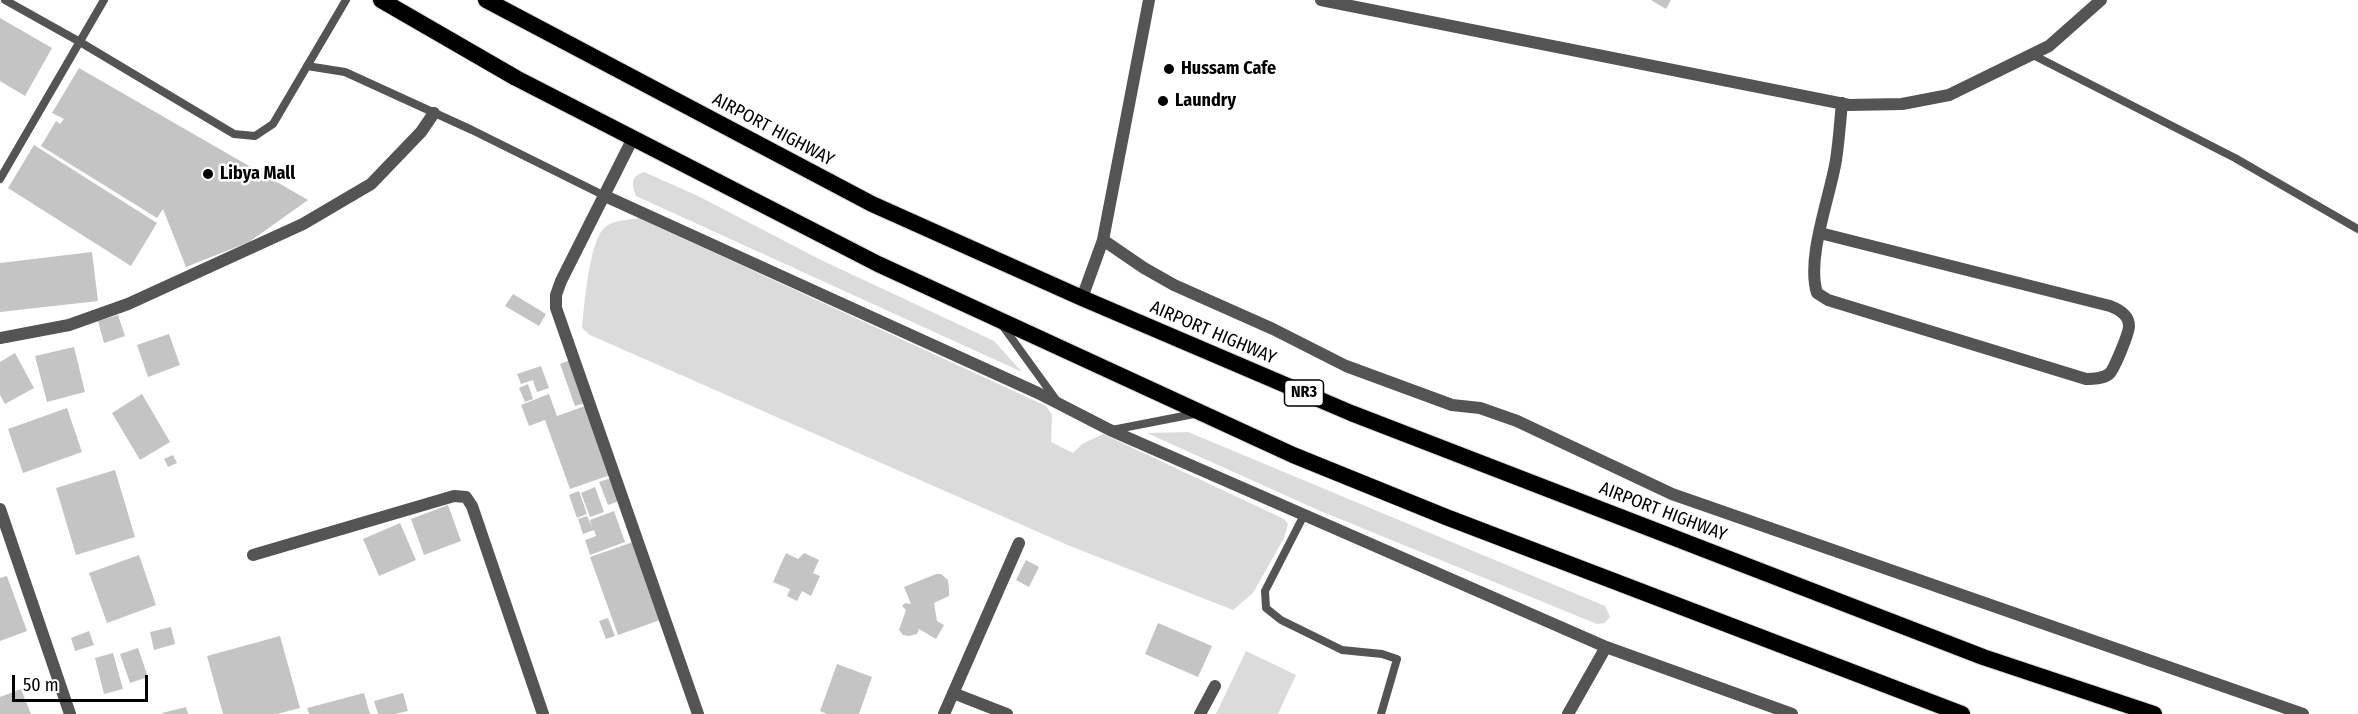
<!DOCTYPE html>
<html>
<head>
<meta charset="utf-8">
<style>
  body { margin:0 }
  #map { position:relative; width:2358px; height:714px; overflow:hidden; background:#fff; font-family:"Fira Sans Condensed",sans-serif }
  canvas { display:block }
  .scale { position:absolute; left:12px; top:675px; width:136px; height:27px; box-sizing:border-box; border:3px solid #000; border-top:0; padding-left:8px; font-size:18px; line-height:21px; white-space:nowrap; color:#000; -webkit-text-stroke:4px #fff; paint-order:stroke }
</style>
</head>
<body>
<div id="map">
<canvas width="2358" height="714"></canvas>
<div class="scale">50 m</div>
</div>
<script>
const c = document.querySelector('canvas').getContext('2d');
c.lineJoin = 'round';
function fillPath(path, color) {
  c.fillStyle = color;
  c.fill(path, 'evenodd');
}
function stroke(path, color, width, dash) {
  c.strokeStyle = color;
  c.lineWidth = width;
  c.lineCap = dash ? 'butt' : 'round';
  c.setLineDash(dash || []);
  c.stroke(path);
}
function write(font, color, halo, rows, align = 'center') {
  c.font = font + ' "Fira Sans Condensed",sans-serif';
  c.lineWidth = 5;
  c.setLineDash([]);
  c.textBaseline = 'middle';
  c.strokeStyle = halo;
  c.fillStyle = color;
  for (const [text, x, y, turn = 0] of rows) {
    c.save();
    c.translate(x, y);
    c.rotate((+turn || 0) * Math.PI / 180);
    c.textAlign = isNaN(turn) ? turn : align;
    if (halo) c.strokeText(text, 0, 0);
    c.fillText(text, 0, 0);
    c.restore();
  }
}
fillPath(new Path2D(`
  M644,172l54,24 121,63 175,82 28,31 -386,-176c-5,-12 -5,-20 8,-24z
  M639,218l407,188 6,9 -1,27 22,11 9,-9 21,-10 181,85 4,5 -4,14 -31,55 -20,17 -163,-64 -480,-211 -8,-7c2,-21 7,-85 22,-100 8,-8 25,-8 35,-10z
  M1188,432l417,174 5,11 -5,6 -8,1 -279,-114 -171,-77z
  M1246,651l50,24 -18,39h-62z`), '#dbdbdb');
fillPath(new Path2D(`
  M1651,0h20l-5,9z
  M0,18l52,30 -27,48 -25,-15z
  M79,68l229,132 -59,42 -63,25 -23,-58 -6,9 -116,-72 15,-25 4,3 4,-5 -12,-6z
  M34,145l123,78 -26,43 -123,-78z
  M92,252l6,49 -98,11v-49z
  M513,294l33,20 -7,12 -34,-20z
  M118,315l7,21 -21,7 -6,-22z
  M169,334l11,31 -32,12 -11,-32z
  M74,347l11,45 -38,10 -12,-46z
  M15,353l19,35 -29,16 -5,-9v-33z
  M573,359l15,43 -13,4 -15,-42z
  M541,366l8,22 -12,4 -4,-12 -12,4 -4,-10z
  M528,384l5,15 -8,3 -6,-14z
  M142,394l28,48 -30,18 -28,-47z
  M549,394l8,22 28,-10 25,69 -40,14 -25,-69 -16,6 -8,-21z
  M67,408l15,44 -59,21 -15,-44z
  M173,455l4,8 -9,4 -4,-8z
  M115,470l20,67 -59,18 -20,-67z
  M611,478l8,23 -11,4 -9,-23z
  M595,487l9,25 -14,5 -9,-24z
  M579,491l8,23 -10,4 -8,-23z
  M448,505l13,36 -37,14 -13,-36z
  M614,511l11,31 -35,13 -5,-15 11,-4 -2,-6 -11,4 -5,-15 9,-3 5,11 -2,-7z
  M400,523l16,37 -37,16 -16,-37z
  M633,542l27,78 -42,15 -28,-78z
  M786,553l12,6 6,-6 15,7 -6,13 7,3 -9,20 -9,-5 -5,10 -10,-5 3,-7 -17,-7z
  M139,555l17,50 -49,18 -18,-50z
  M1026,560l13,7 -10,20 -13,-7z
  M936,574h5l7,6 1,9v7l-15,7 3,18 7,4 -8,14 -17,-10 -2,5 -8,2 -6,-1 -4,-5 7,-20 -4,-4 3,-3 6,1 -7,-17z
  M7,576l20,55 -27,10v-63z
  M608,618l7,18 -9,3 -7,-18z
  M1158,623l54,23 -14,31 -53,-23z
  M171,627l4,17 -21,6 -4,-18z
  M89,631l5,14 -19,6 -4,-13z
  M280,636l20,72 -23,6h-54l-16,-58z
  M138,648l10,29 -18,6 -10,-29z
  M113,653l10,36 -19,5 -9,-36z
  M837,664l35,13 -13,37h-32l-7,-3z
  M21,689l10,25h-31v-17z
  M364,693l6,21h-61l-2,-6z
  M403,693l5,18 -13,3h-17l-4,-13z
  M186,707l2,7h-25l-1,-1z`), '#c4c4c4');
const trunk = new Path2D(`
  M381,0l135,78 362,186 415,191 153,62 516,197
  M486,0l386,204 210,94 269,115 632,244 171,57`);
stroke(trunk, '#dbdbdb', 18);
stroke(new Path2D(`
  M5,0l75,42 154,92 21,2 18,-12 73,-124
  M2033,55l202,103 123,71
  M307,66l38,6 127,58 133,66
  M0,179l104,-179
  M1002,325l55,76
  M1112,430l82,-16
  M1304,515l-39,76 1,17 15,12 61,30 40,4 15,5 -16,55`), '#545454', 8);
stroke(new Path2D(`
  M633,138l-72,143 -5,14v13l142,406
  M605,196l433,197 72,37 496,217 186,67
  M1820,233l290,73c8,3 19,9 19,20 0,7 -15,44 -20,48 -7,5 -16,5 -23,5l-258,-79 -11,-7c-11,-35 13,-96 19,-133 3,-19 4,-38 6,-57
  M0,338l69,-13 59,-21 175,-80 68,-40 50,-52 13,-19
  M0,509l70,205
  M253,555l201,-59 12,1 6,9 71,208
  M953,693l54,21
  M944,714l75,-171
  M1200,714l15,-28
  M1568,714l38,-67`), '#545454', 12);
stroke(new Path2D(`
  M1321,0l528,105 53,-1 47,-9 100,-49 52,-46
  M1103,240l41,28 30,17 99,44 73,37 106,39 28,3 37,13 155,73 631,220
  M1082,298l21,-58 46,-240`), '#545454', 12);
stroke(trunk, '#000', 16);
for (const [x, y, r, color] of [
  [1169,69,6,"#000"],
  [1163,101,6,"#000"],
  [208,174,6,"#000"]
]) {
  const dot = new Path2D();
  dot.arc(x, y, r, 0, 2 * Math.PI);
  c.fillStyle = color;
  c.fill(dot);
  stroke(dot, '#fff', 2);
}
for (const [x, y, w] of [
  [1304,393,39]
]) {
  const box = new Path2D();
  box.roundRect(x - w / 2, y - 13, w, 26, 4.5);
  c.fillStyle = '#fff';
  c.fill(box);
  stroke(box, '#000', 1.5);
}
write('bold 16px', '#000', null, [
  ["NR3",1304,393]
]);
write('bold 18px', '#000', '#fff', [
  ["Hussam Cafe",1181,69],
  ["Laundry",1175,101],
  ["Libya Mall",220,174]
], 'left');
write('18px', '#000', '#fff', [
  ["AIRPORT HIGHWAY",773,130,28],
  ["AIRPORT HIGHWAY",1213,333,23],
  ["AIRPORT HIGHWAY",1663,512,21]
]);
</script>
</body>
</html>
